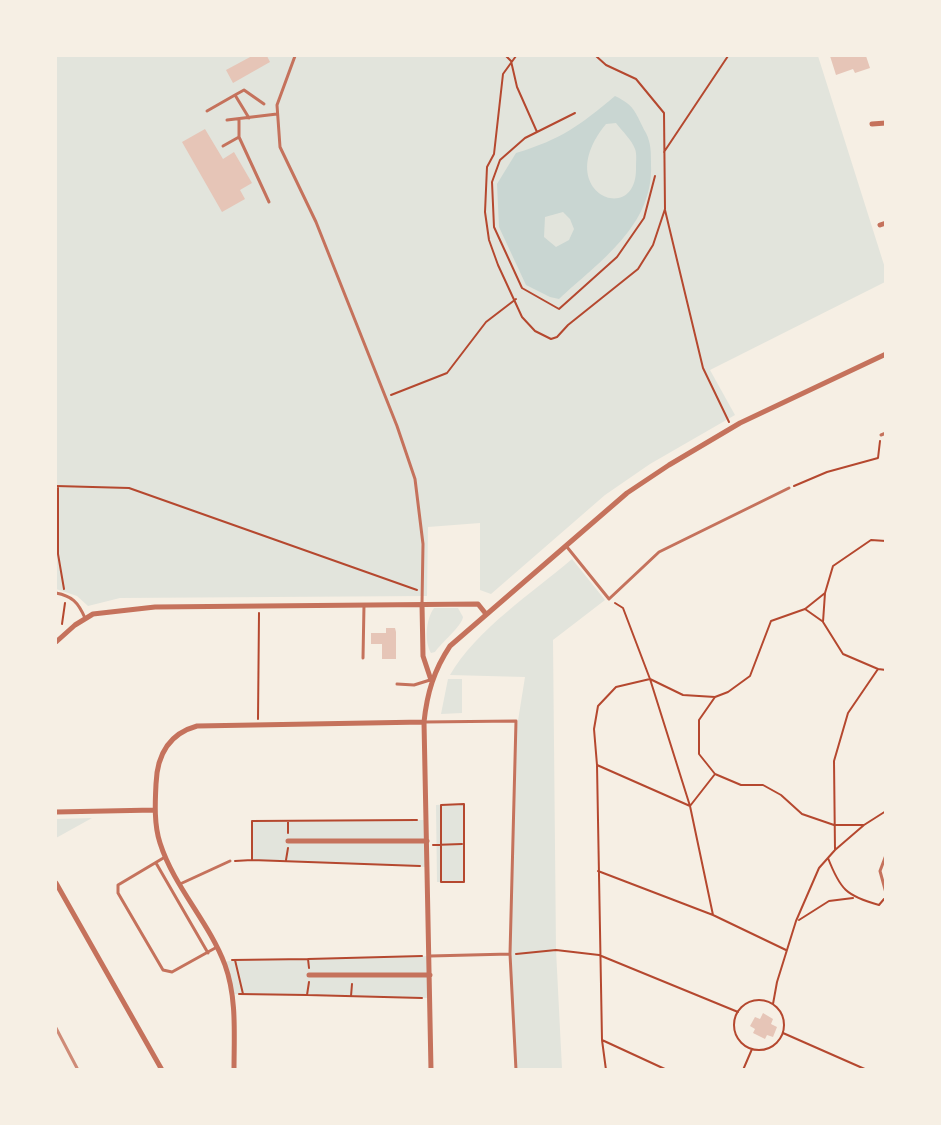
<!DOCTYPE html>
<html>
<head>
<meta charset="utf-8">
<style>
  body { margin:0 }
  #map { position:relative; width:941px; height:1125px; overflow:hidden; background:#f6efe4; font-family:Georgia,serif }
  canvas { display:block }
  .frame { position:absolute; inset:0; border:57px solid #f6efe4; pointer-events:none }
</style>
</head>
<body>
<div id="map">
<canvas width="941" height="1125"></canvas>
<div class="frame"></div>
</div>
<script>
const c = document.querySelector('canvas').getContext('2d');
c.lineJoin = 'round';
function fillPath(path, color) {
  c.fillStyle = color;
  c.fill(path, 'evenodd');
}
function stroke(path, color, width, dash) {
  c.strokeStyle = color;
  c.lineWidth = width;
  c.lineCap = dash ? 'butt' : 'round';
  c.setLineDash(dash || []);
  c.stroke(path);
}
fillPath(new Path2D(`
  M56,56h762l67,212v14l-175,88 25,45 -85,49 -45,31 -114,99 -11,-4v-67l-52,4 -1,69 -307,2 -32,8 -11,-10 -21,-7z
  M572,559l33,41 -52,40 3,310 6,119h-46l-6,-115 7,-227 8,-50 -75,-2c26,-45 82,-82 122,-116z
  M434,608h24l5,9c-1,9 -22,26 -28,35l-4,1c-7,-12 -5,-34 3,-45z
  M448,679h14v34l-21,1z
  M464,804v78h-27l-1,-77z
  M92,818l-36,20v-19z
  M427,820v47l-175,-7v-39z
  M430,956l-1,42 -198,-4 -7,-32 11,-2z`), '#e2e4dc');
fillPath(new Path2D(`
  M615,96c21,10 20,17 31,37 5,10 5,19 5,31 3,61 -51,97 -92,135l-9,-2 -24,-12 -27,-58 -2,-43 19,-31c46,-14 63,-27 99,-57zM616,123c6,8 16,17 19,26 2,5 1,13 1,19 1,60 -86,24 -30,-44zM563,212l7,7 4,10 -5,11 -13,7 -12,-10 1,-20z`), '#c9d6d2');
fillPath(new Path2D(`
  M252,56h15l3,6 -37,21 -7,-13z
  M830,56h36l4,12 -15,5 -2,-4 -17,6z
  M205,129l18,30 11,-7 18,31 -12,7 5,9 -23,13 -40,-70z
  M386,628h9l1,4v27h-14v-15h-11v-11h15z
  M763,1013l10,6 -2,5 6,3 -4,10 -6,-2 -2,4 -12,-6 2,-4 -5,-3 5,-9 5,2z`), '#e6c5b7');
stroke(new Path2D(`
  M506,56l5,5 6,26 20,45
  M516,56l-13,18 -9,80 -7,13 -2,45 4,28 9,25 24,52 13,14 16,8 6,-2 11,-12 70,-56 15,-24 12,-36 -1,-96 -28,-34 -30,-14 -10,-9
  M575,113l-50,25 -25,22 -8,22 2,45 28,61 37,21 58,-52 27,-39 11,-42
  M664,152l64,-96
  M665,210l38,158 26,54
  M391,395l56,-22 39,-51 30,-23
  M56,486l73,2 288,102
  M794,486l33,-14 51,-14 2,-17
  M58,487v67l6,35
  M825,593l-2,29 20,32 35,15
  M615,603l8,5 27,71 40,127 23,109
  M805,609l17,12
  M62,624l3,-21
  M258,719l1,-106
  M597,765l93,41 25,-32 26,11h22l18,10 21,19 32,11h30l22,-14
  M715,774l-16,-20v-34l16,-23
  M464,804v78h-23v-77z
  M288,821v12
  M433,845l29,-1
  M835,850l29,-25
  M828,858c12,31 18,38 51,47l5,-6
  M252,860l168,6
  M286,860l2,-12
  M235,861l17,-1v-39l165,-1
  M598,871l115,44 73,35
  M799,920l30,-19 24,-3
  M516,954l40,-4 43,5 139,57
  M308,959l114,-3
  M232,960l76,-1 1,9
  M235,960l8,34
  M239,994l68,1 2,-13
  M307,995l115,3
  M351,996l1,-12
  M734 1025a25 25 0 1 1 50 0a25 25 0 1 1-50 0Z
  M773,1004l4,-22 19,-61 23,-53 16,-18 -1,-89 14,-48 30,-44 8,1
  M783,1033l84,37
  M602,1040l65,30
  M606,1070l-4,-30 -5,-275 -3,-36 4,-23 18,-19 34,-8 33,16 32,2 13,-5 22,-16 21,-55 34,-12 20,-16 8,-27 38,-26 15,1
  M743,1070l9,-21`), '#b5482f', 2);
stroke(new Path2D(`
  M295,56l-18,49 3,42 36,75 81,204 18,53 8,65 -1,60
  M235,95l9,-5 20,14
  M207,111l28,-16 14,23
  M239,119v18l30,65
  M227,120l50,-6
  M223,146l16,-9
  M881,435l5,-2
  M567,547l42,52 50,-47 130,-64
  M56,593c16,3 22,9 29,25
  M363,658l1,-53
  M397,684l17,1 16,-5
  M424,722l92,-1 -6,233 6,116
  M886,855l-6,16 6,22
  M165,857l-47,28v8l45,77 9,2 45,-25
  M156,863l52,90
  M180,884l50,-23
  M430,956l80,-2`), '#c5725c', 3);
stroke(new Path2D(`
  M872,124l14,-1
  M880,225l6,-2
  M422,604l1,52 8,24
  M56,642l19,-17 18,-11 62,-7 323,-3 8,10
  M56,812l99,-2
  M288,841h139
  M56,883l106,187
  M309,975h121
  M234,1070c0,-35 3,-72 -9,-105 -16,-43 -51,-78 -65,-122 -6,-18 -5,-40 -4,-59 1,-28 12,-50 41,-58l227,-4
  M431,1070l-7,-348c3,-29 10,-52 26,-76l177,-153 42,-28 71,-42 146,-69`), '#c5725c', 5);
stroke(new Path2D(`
  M56,1028l22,42`), '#cf8b77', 3);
</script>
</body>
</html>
